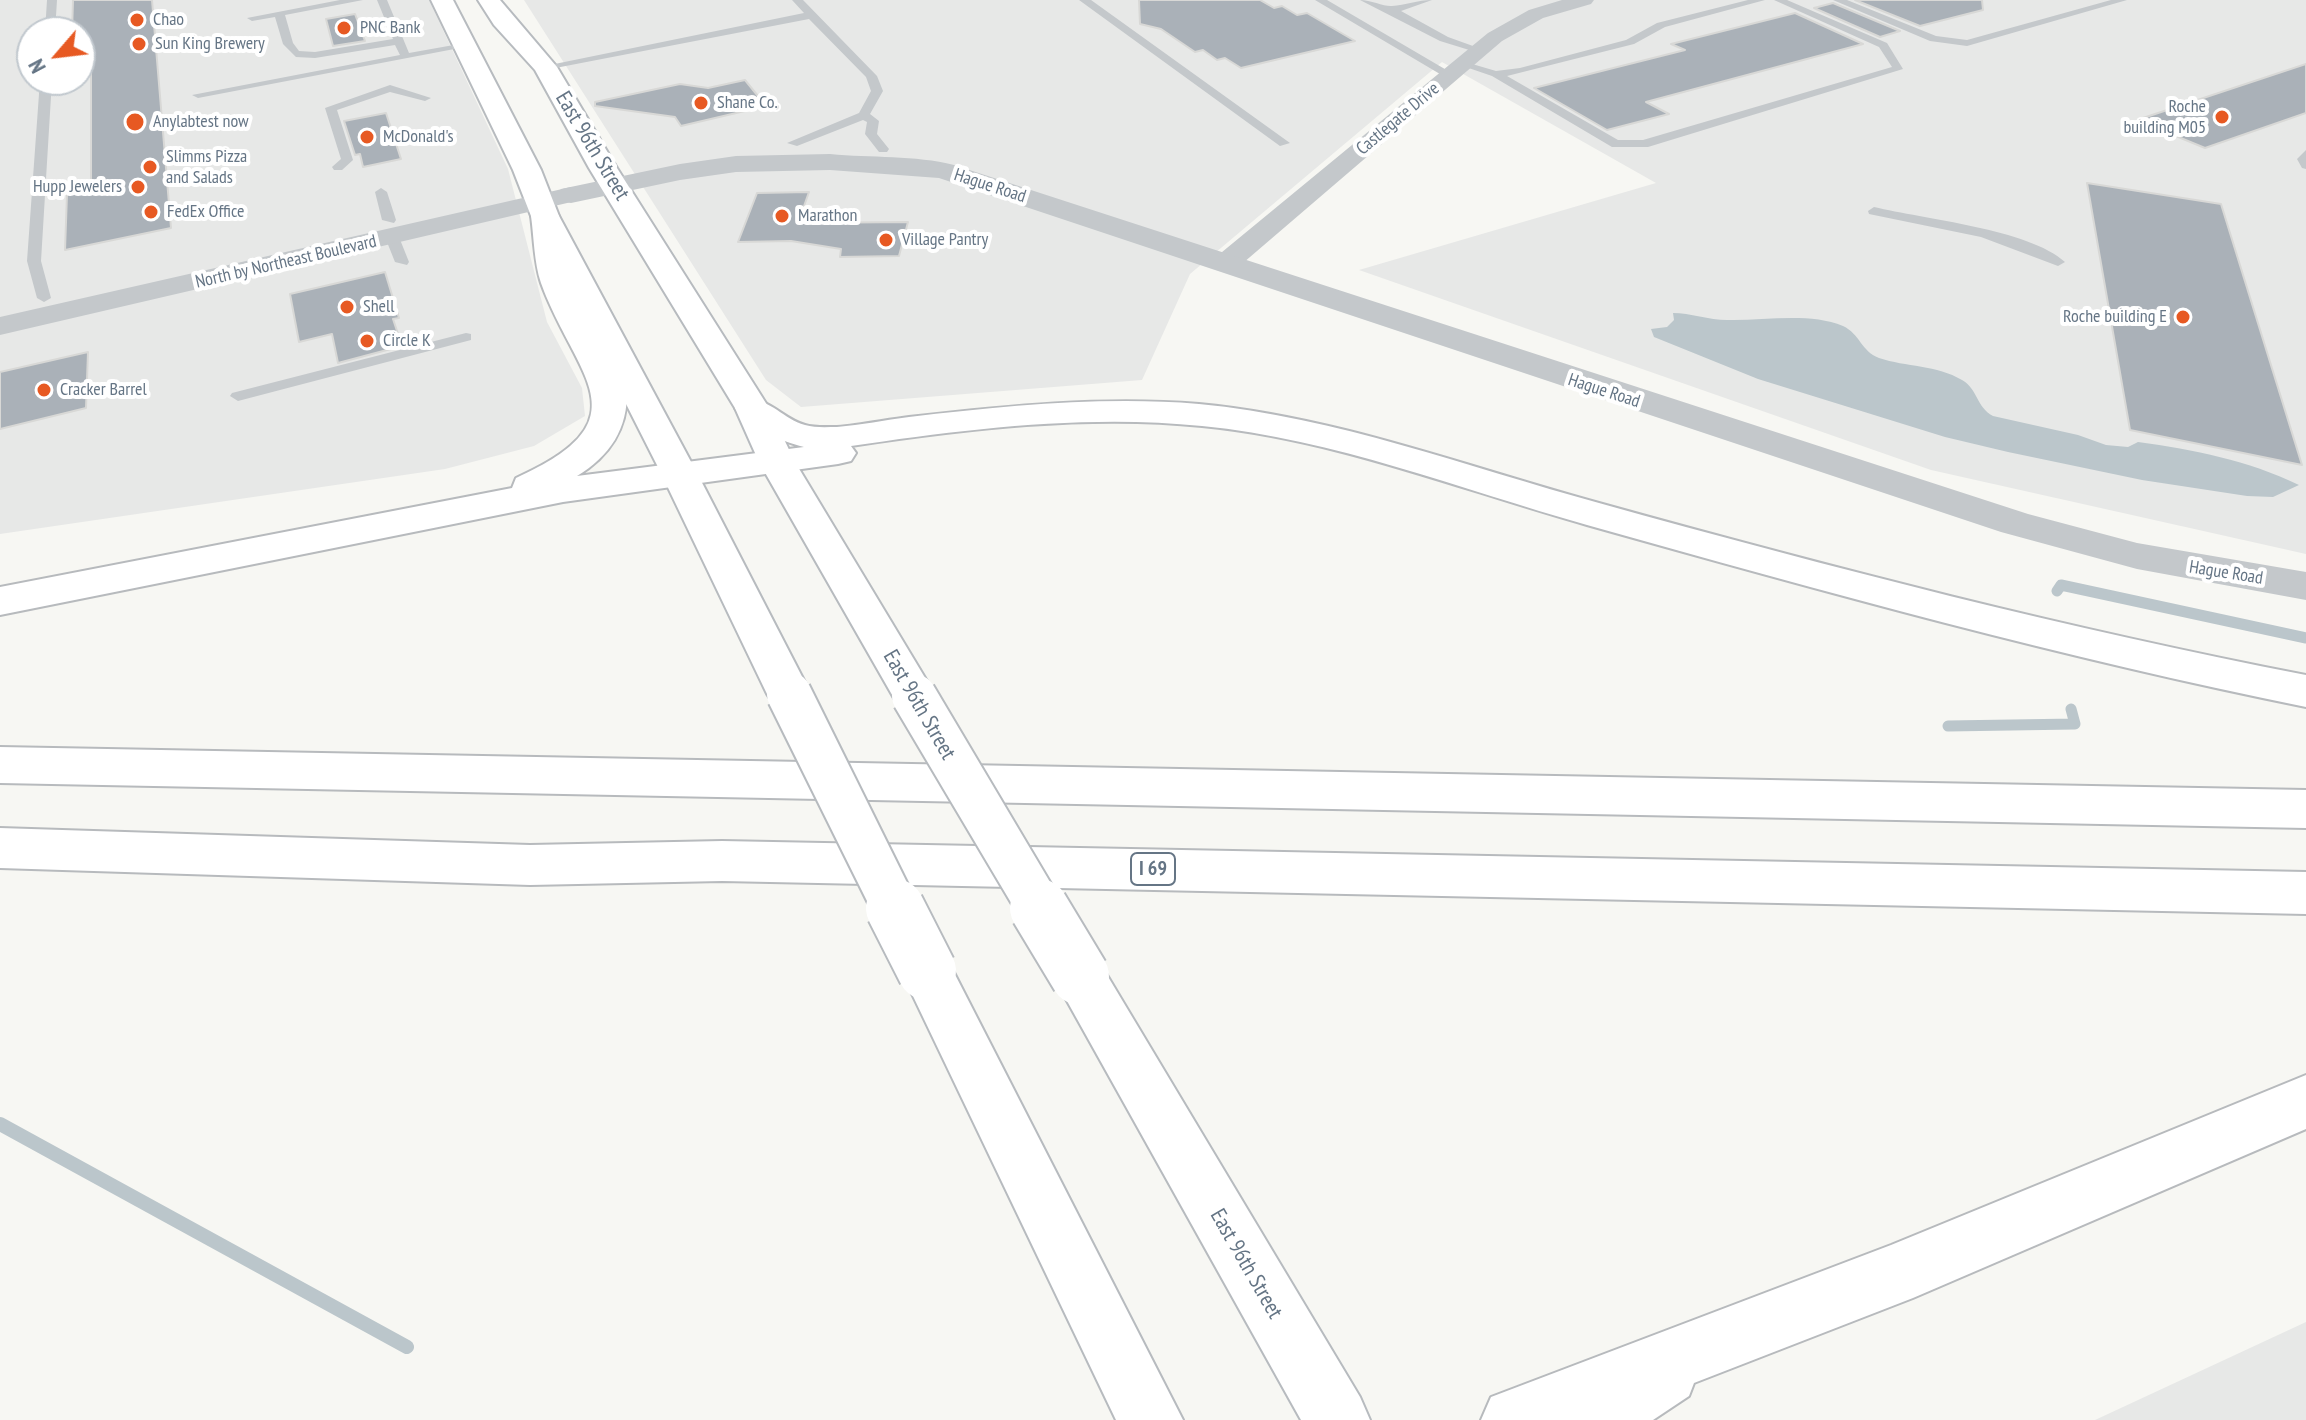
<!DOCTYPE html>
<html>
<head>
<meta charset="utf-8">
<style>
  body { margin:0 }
  #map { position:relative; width:2306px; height:1420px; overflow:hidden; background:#f7f7f3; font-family:"PT Sans Narrow",sans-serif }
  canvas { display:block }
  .north { position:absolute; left:16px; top:16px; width:80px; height:80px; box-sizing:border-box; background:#fff; border:2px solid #c1c8ce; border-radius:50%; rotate:242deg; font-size:22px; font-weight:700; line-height:32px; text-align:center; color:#657585 }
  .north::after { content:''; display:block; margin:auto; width:28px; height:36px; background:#e75922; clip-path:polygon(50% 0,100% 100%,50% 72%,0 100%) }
</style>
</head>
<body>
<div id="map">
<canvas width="2306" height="1420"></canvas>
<div class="north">N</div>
</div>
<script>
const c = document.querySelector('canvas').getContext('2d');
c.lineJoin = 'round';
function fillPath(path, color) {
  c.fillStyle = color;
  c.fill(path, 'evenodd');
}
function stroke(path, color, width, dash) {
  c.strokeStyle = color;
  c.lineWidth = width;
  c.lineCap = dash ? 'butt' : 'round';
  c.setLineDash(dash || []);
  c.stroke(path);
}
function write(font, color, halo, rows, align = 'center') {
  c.font = font + ' "PT Sans Narrow",sans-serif';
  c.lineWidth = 8;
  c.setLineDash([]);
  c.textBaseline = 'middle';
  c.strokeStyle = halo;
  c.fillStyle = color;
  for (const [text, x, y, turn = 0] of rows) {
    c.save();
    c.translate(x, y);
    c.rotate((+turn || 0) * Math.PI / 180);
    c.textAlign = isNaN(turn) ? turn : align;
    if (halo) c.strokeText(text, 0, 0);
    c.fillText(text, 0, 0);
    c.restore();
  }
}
fillPath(new Path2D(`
  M0,0h429l79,169 39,153 35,66 3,28 -51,30 -89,23 -445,65zM32,32h48v48h-48z
  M524,0h1782v554l-375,-84 -572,-200 297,-87 -214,-121 -252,212 -48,106 -341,27 -35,-27z
  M2306,1322v98h-211z`), '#e7e8e7');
fillPath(new Path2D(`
  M1673,313c17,0 36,7 54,7 36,1 82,-8 116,6 17,8 18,25 36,32 27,9 58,7 83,22 16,9 14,27 31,36l85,19 28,10 22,2 10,-5c57,8 109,18 161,43l-26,12 -26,-1 -105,-16 -134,-28 -63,-15 -187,-58 -104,-42 -3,-8 16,-2 7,-7z`), '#bbc6cb');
stroke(new Path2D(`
  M2057,591l4,-6 245,53
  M1948,726l127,-2 -4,-15`), '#bbc6cb', 11);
stroke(new Path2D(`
  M0,1124l407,223`), '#bbc6cb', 14);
const building = new Path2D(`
  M73,0h79l19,228 -106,22 2,-56 24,-5v-116l-11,2v-43h-8z
  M1139,0h121l14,8 8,-2 15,9 10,-2 48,28 -114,27 -16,-10 -8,2 -14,-10 -8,2 -34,-23 -21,-5z
  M1855,0h127l1,10 -63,16z
  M1833,3l67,28 -20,6 -66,-29z
  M1795,13l68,31 -217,58 23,12 -62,16 -73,-42 151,-38 -14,-6z
  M355,14l10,27 -32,5 -7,-27z
  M2306,64v49l-101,35 -68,-28z
  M745,80l21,26 -85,20 -6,-9 -80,-11v-4l85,-18 28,4z
  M386,113l15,46 -38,8 -3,-13 -5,1 -11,-34z
  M2087,183l134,21 81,261 -172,-35z
  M809,192l-11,31 110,-1 -9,34 -59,1 1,-8 -50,-8 -53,1 19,-49z
  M385,272l14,46 -6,1 9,27 -64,17 -6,-29 -33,8 -9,-48z
  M88,352l-2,56 -86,21v-57z`);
fillPath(building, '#aab1b8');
stroke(building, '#d8d8d6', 2);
const primary = new Path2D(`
  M431,0h22l88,170 18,46 138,257 114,221 -7,11 -15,5 -15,-5 -7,-11 -106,-221 -130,-257 -18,-46z
  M478,0h22l57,67 60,101 152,240 26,54 141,234 -7,11 -15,5 -15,-5 -140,-245 -24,-54 -146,-240 -54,-98 -41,-45z
  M927,948l18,7 238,465h-67l-215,-449 8,-16z
  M1080,953l18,7 262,437 10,23h-69l-239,-428 -8,-16 8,-16z`);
const motorway = new Path2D(`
  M545,207l10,3 4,6 12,65 56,109c1,39 -17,66 -50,86l227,-29c-25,-7 -54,-17 -69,-39l5,-7c28,-7 40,17 65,24 10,3 22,2 32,2 24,-2 48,-7 72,-10 96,-11 194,-21 290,-13 138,13 268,63 400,99 234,65 469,126 707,172v32c-243,-49 -481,-115 -719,-182 -128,-36 -252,-86 -385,-99 -115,-12 -237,3 -351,20l5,7 -5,8 -13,3 -275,38 -563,113v-28l512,-99 4,-10c132,-59 59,-101 25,-195 -7,-20 -7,-46 -10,-67l4,-6z
  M0,747l2306,43v38l-2306,-45z
  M0,828l530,17 192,-4 1584,31v42l-1584,-33 -192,4 -530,-17z
  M2306,1075v54l-393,169 -219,85 -5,13 -36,24h-172l10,-23 400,-152z`);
stroke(primary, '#b7bbbf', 4);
stroke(motorway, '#b7babd', 4);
fillPath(new Path2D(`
  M47,0h10l-2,32h-10z
  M340,0h23l-78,15 8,28 6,8 16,1 78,-13 -16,-39h10l22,53 56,-10 5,3 -272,52 -6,-3 208,-40 -5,-10 -80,13 -19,-1 -13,-13 -8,-27 -23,4 -5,-3z
  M792,0h11l74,76 6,15 -13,23 9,7 -2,13 12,15 -2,3h-8l-14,-18 2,-12 -4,-2 -66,26 -10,-3 72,-30 12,-22 -5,-14 -57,-58 -264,51 -5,-3 264,-54z
  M1079,0h12l199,143 -10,3z
  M1315,0h12l128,75 -10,2z
  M1360,0c11,0 25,7 32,6 13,-1 26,-6 40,-6l-31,11 47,26 36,13 -5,3 -39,-12z
  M1748,0h17l-100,27 -31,17 -127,32 111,64h25l249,-73 -13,-20 -105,-47h13l100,43 16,26 -255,78h-36l-120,-71 -35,-12 5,-3 34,10 24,-3 106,-28 31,-17z
  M1833,0h14l89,36 31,4 144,-40h16l-160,46 -37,-5z
  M40,80h12l-11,181 10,37 -7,4 -7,-4 -10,-37z
  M390,85l41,13 -6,3 -35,-9 -53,18 16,50 -11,10h-8l-2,-3 9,-8 -16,-51z
  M2306,150v19l-4,-1 -5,-9z
  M381,188l6,4 9,28 -2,3 -12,-3 -7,-28z
  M1874,207c49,12 155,22 191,55l-7,4 -77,-29 -112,-23 -1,-3z
  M387,234l12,3 10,25 -2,3 -12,-3 -10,-25z
  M466,333l5,1v6l-233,61 -8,-5 2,-3z`), '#c4c8cb');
fillPath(new Path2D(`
  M1562,0h32l-3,4 -48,14 -41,23 -266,228 -10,2 -10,-2 -4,-6 4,-6 272,-224 41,-23z
  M571,187l9,3 4,5 -4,5 -580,135v-18z`), '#c4c8cb');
fillPath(new Path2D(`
  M830,154c41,4 85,1 124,11l1074,349 109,29 169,29v28l-169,-31 -136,-37 -1062,-354 -109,-8 -94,2 -56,8 -109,23 -10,-2 -4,-6 4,-6 119,-25 56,-8z`), '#c4c8cb');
fillPath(primary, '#fff');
fillPath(motorway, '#fff');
const primaryBridgeFar1 = new Path2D(`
  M789,694l107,216
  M914,696l127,214`);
const primaryBridge = new Path2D(`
  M895,908l32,63
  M1039,908l41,68`);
stroke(primaryBridgeFar1, '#b7bbbf', 48, []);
stroke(primaryBridge, '#b7bbbf', 62, []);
stroke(primaryBridgeFar1, '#fff', 44);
stroke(primaryBridge, '#fff', 58);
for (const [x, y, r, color] of [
  [137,20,8,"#e75922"],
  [344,28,8,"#e75922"],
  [139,44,8,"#e75922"],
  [701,103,8,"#e75922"],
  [2222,117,8,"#e75922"],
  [135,122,10,"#e75922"],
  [367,137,8,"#e75922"],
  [150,167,8,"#e75922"],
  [138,187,8,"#e75922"],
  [151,212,8,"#e75922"],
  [782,216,8,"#e75922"],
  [886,240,8,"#e75922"],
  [347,307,8,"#e75922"],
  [2183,317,8,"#e75922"],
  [367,341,8,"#e75922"],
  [44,390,8,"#e75922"]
]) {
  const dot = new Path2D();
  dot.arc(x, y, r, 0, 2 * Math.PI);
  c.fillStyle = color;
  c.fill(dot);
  stroke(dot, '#fff', 3);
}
write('18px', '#657585', '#fff', [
  ["Chao",153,20],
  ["PNC Bank",360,28],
  ["Sun King Brewery",155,44],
  ["Shane Co.",717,103],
  ["Roche",2206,107,"right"],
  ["building M05",2206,128,"right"],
  ["Anylabtest now",153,122],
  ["McDonald's",383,137],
  ["Slimms Pizza",166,157],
  ["and Salads",166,178],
  ["Hupp Jewelers",122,187,"right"],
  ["FedEx Office",167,212],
  ["Marathon",798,216],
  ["Village Pantry",902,240],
  ["Shell",363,307],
  ["Roche building E",2167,317,"right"],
  ["Circle K",383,341],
  ["Cracker Barrel",60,390]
], 'left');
write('18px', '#657585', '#fff', [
  ["Castlegate Drive",1398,119,-40],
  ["Hague Road",990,186,18],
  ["North by Northeast Boulevard",286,262,-13],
  ["Hague Road",1604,391,18],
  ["Hague Road",2226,573,9]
]);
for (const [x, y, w] of [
  [1153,869,44]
]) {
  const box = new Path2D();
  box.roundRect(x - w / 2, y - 16, w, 32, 6);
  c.fillStyle = '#fff';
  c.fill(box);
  stroke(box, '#657585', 2);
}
write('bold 20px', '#657585', null, [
  ["I 69",1153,869]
]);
write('22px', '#657585', '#fff', [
  ["East 96th Street",592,146,59],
  ["East 96th Street",919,705,60],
  ["East 96th Street",1246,1264,60]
]);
</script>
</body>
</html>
